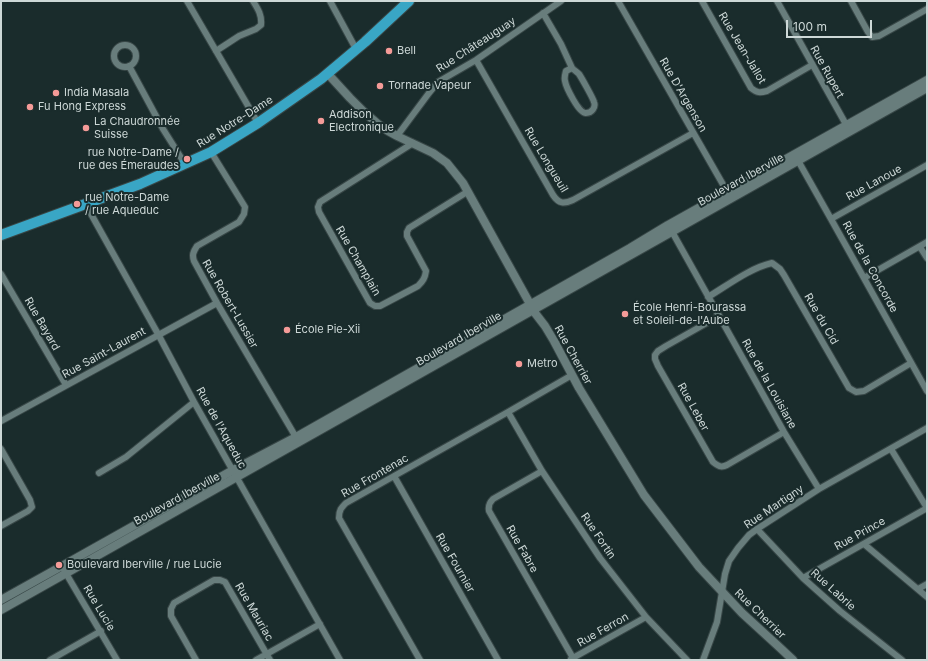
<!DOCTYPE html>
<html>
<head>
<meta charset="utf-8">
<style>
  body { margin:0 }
  #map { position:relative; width:928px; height:661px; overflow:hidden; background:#1a2c2c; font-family:Inter,sans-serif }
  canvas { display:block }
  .frame { position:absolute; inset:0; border:2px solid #cdd8d7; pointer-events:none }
  .scale { position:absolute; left:786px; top:20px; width:86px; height:18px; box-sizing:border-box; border:2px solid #cdd8d7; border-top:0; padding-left:5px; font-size:12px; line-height:14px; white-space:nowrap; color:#cdd8d7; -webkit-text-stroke:3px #1a2c2c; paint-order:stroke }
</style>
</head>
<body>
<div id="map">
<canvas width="928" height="661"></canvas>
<div class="frame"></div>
<div class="scale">100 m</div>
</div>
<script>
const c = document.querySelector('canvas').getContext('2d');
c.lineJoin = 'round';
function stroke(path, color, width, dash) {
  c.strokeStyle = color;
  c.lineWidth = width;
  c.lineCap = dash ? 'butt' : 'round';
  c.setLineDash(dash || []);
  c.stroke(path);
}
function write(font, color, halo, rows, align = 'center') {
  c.font = font + ' Inter,sans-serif';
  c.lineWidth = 4;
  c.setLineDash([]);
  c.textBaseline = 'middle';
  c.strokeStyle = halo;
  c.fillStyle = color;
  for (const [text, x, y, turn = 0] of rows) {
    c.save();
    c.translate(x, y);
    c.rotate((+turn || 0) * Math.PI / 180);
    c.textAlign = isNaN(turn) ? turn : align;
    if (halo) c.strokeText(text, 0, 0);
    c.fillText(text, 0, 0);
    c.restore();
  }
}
const minor = new Path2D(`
  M187,1l71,122
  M330,1l26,48
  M618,1l111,194
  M702,1l49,87c6,5 9,5 16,3l45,-26
  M777,1l71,127
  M851,1l17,31 4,5 7,-1 48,-27
  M543,13l18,31 11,24 -6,3c-1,4 -2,6 -1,10 1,6 14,33 21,32 6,0 10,-6 8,-11 -1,-4 -13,-25 -15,-28 -2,-2 -5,-4 -7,-6
  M114 56a11 11 0 1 1 22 0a11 11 0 1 1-22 0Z
  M216,51l23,-15 17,-7 5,-4c1,-10 -3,-16 -8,-24
  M476,60l77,135c6,9 11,9 20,5l120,-67
  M129,66l34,63 22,35
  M397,136l32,-43 9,-11 38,-22 85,-59
  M413,143l-93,59 -2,5 1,5 51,91 5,3h5l38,-20c5,-5 7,-8 8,-15l-19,-35v-4l2,-4 58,-36
  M211,152l34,55 -1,7 -5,8 -42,24c-4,6 -5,9 -3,15l23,42 80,136
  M796,157l35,62 96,172
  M86,205l72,129 36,68 146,258
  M831,219l96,-54
  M670,228l114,204 35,57
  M920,247l7,11
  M1,274l65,111
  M864,278l63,-36
  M708,297c20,-12 42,-29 64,-34l8,6 4,6 65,113 7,4 8,-1 47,-28
  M719,316l-53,30 -8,5 -3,4v4l3,7 55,96c5,4 8,6 14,3l57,-33
  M508,412l34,59 58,87 46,59 41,43
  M1,421l216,-118
  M1,449l29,51 2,7 -4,4 -27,15
  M891,449l36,59
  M542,471l-49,28c-4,4 -5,7 -4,12l84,147
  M99,473l27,-16 68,-55
  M394,476l104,184
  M757,529l46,49 37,33 62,49
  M864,544l63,53
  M64,570l53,90
  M803,578l124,-70
  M918,589l9,-5
  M571,659l75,-42
  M50,660l51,-29
  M196,660l-25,-44v-7l3,-6 40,-23h6l5,2 45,78
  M256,660l64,-36
  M420,660l-81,-142c0,-8 2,-10 7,-15l162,-91 64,-37
  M703,660l14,-38 8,-48 4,-13 9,-13 11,-13 8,-6 62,-40 108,-61`);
const tertiary = new Path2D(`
  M328,74l22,24 13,13 15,13 10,7 9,5 36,17 14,10 16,20 72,130 10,13 9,15 25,47 65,107 55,72 43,46 35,32 16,15
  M1,600l61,-34 171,-96 63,-33 334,-189 38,-23 259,-145
  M1,610l926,-522`);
const primary = new Path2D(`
  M1,235l139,-51 71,-32 47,-29 63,-44 44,-37 44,-41`);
stroke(minor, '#384747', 8);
stroke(tertiary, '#384747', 10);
stroke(primary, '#384747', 12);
stroke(minor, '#687d7c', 6);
stroke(tertiary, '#687d7c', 8);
stroke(primary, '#39a6c5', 10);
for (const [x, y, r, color] of [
  [389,51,4,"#f59b98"],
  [380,86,4,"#f59b98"],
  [56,93,4,"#f59b98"],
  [30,107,4,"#f59b98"],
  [321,121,4,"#f59b98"],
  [86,128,4,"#f59b98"],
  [187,159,4,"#f59b98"],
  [77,204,4,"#f59b98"],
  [625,314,4,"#f59b98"],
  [287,330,4,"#f59b98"],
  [519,364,4,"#f59b98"],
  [59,565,4,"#f59b98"]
]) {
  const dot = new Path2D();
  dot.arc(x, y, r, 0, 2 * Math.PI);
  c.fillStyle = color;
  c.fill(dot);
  stroke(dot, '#1a2c2c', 1.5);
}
write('11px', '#cdd8d7', '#1a2c2c', [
  ["Rue Châteauguay",476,45,-33],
  ["Rue Jean-Jallot",742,48,59],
  ["Rue Rupert",827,72,61],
  ["Rue D'Argenson",683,95,60],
  ["Rue Notre-Dame",235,122,-32],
  ["Rue Longueuil",546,160,59],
  ["Boulevard Iberville",741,180,-29],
  ["Rue Lanoue",874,183,-29],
  ["Rue Champlain",358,261,60],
  ["Rue de la Concorde",870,267,61],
  ["Rue Robert-Lussier",230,304,60],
  ["Rue du Cid",821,319,60],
  ["Rue Bayard",42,324,60],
  ["Boulevard Iberville",459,339,-30],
  ["Rue Saint-Laurent",104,353,-29],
  ["Rue Cherrier",573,355,61],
  ["Rue de la Louisiane",769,384,61],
  ["Rue Leber",693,407,61],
  ["Rue de l'Aqueduc",221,428,61],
  ["Rue Frontenac",375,476,-30],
  ["Boulevard Iberville",177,499,-29],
  ["Rue Martigny",774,507,-34],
  ["Rue Prince",860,534,-29],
  ["Rue Fortin",598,536,56],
  ["Rue Fabre",522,549,60],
  ["Rue Fournier",455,563,60],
  ["Rue Labrie",833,590,42],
  ["Rue Lucie",99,608,59],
  ["Rue Mauriac",254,612,60],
  ["Rue Cherrier",760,614,44],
  ["Rue Ferron",603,630,-30]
]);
write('11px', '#cdd8d7', '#1a2c2c', [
  ["Bell",397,51],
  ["Tornade Vapeur",388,86],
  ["India Masala",64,93],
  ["Fu Hong Express",38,107],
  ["Addison",329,115],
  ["Electronique",329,128],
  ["La Chaudronnée",94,122],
  ["Suisse",94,135],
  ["rue Notre-Dame /",179,153,"right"],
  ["rue des Émeraudes",179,166,"right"],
  ["rue Notre-Dame",85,198],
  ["/ rue Aqueduc",85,211],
  ["École Henri-Bourassa",633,308],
  ["et Soleil-de-l'Aube",633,321],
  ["École Pie-Xii",295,330],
  ["Metro",527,364],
  ["Boulevard Iberville / rue Lucie",67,565]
], 'left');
</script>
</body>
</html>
